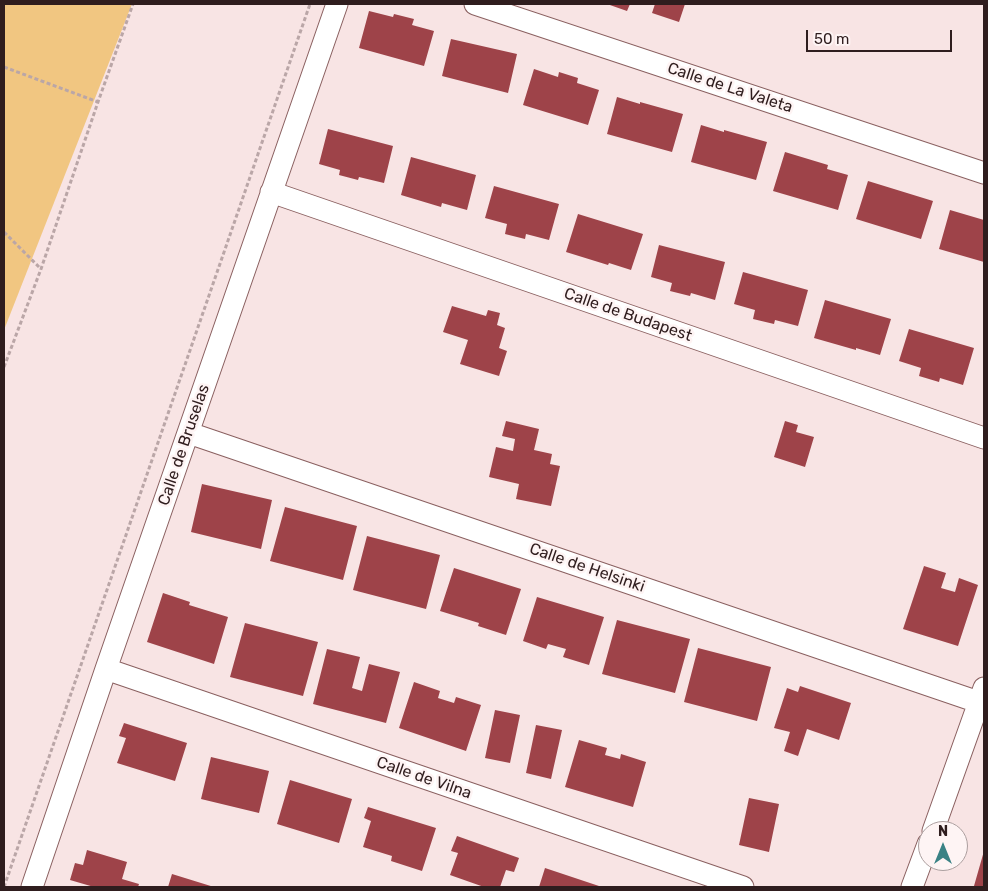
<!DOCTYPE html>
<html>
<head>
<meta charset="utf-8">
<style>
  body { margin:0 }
  #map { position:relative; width:988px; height:891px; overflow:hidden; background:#f8e4e4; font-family:Rubik,sans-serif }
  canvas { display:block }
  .frame { position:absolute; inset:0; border:5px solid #2f1d1e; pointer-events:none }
  .north { position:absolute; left:918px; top:821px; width:50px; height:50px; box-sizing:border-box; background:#fef4f4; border:1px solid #ab9e9e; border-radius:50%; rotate:0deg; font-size:14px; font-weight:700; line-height:20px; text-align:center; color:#2f1d1e }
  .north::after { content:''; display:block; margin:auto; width:18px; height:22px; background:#3a8285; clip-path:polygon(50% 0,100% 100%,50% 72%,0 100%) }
  .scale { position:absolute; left:806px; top:30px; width:146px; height:22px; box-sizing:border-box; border:2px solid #2f1d1e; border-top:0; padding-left:6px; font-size:15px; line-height:18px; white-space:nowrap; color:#2f1d1e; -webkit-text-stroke:4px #fef4f4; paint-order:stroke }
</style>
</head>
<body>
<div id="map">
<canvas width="988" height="891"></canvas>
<div class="frame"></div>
<div class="north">N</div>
<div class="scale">50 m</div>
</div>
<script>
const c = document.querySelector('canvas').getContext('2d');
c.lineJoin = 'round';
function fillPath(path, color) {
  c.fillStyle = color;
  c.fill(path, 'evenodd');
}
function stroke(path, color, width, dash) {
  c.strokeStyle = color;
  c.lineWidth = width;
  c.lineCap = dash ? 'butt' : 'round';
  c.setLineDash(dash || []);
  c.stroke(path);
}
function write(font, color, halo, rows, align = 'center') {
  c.font = font + ' Rubik,sans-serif';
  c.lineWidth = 5;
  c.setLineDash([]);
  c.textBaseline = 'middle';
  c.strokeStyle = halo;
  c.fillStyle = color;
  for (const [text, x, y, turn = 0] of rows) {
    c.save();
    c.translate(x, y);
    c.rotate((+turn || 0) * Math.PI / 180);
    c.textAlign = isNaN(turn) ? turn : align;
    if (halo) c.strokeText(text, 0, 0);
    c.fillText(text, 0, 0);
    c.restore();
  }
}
fillPath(new Path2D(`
  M4,4h128l-128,326z`), '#f1c681');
fillPath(new Path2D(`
  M607,4h23l-3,7z
  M655,4h30l-6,18 -27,-9z
  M369,11l24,6 1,-3 20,5 -2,6 22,6 -10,35 -65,-18z
  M451,39l66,15 -9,39 -66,-17z
  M534,69l24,8 1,-5 19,6 -1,5 22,7 -11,35 -65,-20z
  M617,97l23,7v-2l43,12 -11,38 -65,-18z
  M701,125l23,7v-2l43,12 -11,38 -65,-18z
  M328,129l65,17 -9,37 -25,-6 -1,3 -19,-5 1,-5 -21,-6z
  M785,152l43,13 -1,4 21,6 -10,35 -65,-19z
  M411,157l65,18 -9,35 -25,-7 -1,4 -40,-12z
  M868,181l65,20 -12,38 -65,-20z
  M494,186l65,18 -10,36 -23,-6 -1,5 -20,-5 2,-10 -22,-6z
  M950,210l34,10v42l-45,-13z
  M578,214l65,20 -12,36 -22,-7 -1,2 -42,-13z
  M659,245l66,17 -10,38 -24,-7 -1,3 -20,-5 2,-8 -21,-6z
  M743,272l65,18 -10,36 -23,-6 -1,4 -21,-5 2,-9 -21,-6z
  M825,300l66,19 -11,36 -24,-7v2l-42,-12z
  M452,306l34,10 2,-6 12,3 -3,12 8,3 -6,20 8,3 -8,25 -39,-12 8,-24 -25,-8z
  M909,329l65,19 -11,37 -23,-7 -1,4 -20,-6 2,-8 -22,-7z
  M506,421l33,8 -5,21 18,4 -2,10 10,2 -9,40 -35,-7 3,-15 -30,-7 7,-30 17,4 2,-12 -13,-3z
  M785,421l13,4 -2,7 18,5 -9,30 -31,-10z
  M202,484l70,16 -11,49 -70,-17z
  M285,507l72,19 -14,54 -73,-19z
  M367,536l73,19 -14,54 -73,-19z
  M924,566l22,7 -5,15 14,4 4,-14 19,7 -20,61 -55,-17z
  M454,568l67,21 -15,46 -28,-9 1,-3 -39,-12z
  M163,593l27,9 -1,3 39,12 -14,47 -67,-22z
  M537,597l67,20 -15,48 -26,-8 3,-8 -18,-5 -2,5 -23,-8z
  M617,620l73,19 -15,54 -73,-19z
  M245,623l73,19 -15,54 -73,-19z
  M698,648l73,19 -14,54 -73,-19z
  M327,649l33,8 -8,31 10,3 7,-27 31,8 -14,51 -73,-19z
  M414,682l26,9 -2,7 16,5 2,-6 25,8 -15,46 -67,-23z
  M800,686l51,17 -12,37 -32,-11 -9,27 -14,-5 6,-19 -16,-4 13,-40 11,4z
  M495,710l25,5 -10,48 -25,-5z
  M124,723l63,20 -12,38 -58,-18 9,-25 -7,-2z
  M536,725l26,5 -11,49 -25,-6z
  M579,740l28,8 -2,7 15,4 1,-5 25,8 -13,45 -68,-20z
  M211,757l58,14 -10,42 -58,-14z
  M290,780l62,19 -13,44 -62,-19z
  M749,798l30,6 -10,48 -30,-7z
  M368,807l68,21 -14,43 -31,-10 1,-5 -29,-9 8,-26 -7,-3z
  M457,836l62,22 -5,14 -8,-2 -6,17h-16l-34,-12 8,-22 -7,-2z
  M87,850l40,12 -5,17 17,5 -1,3h-44l-24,-7 5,-17 8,2z
  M984,851v36h-4l-6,-1z
  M545,868l57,19h-63z
  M172,874l42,13h-46z`), '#9e4349');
const street = new Path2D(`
  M475,4l509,169
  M271,192l713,246
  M189,433l795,271
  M106,669l637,218
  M933,831l51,-143
  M32,887l74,-218 231,-665
  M912,887l16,-43`);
stroke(street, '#8a6060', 23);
stroke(new Path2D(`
  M4,67l94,35
  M4,232l37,37
  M4,367l37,-98 57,-167 35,-98
  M4,887l306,-883`), '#baa6a7', 3, [4, 2.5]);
stroke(street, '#fff', 21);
write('16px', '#2f1d1e', '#fef4f4', [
  ["Calle de La Valeta",730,88,18],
  ["Calle de Budapest",628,315,19],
  ["Calle de Bruselas",184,445,-71],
  ["Calle de Helsinki",587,568,19],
  ["Calle de Vilna",424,778,19]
]);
</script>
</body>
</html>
